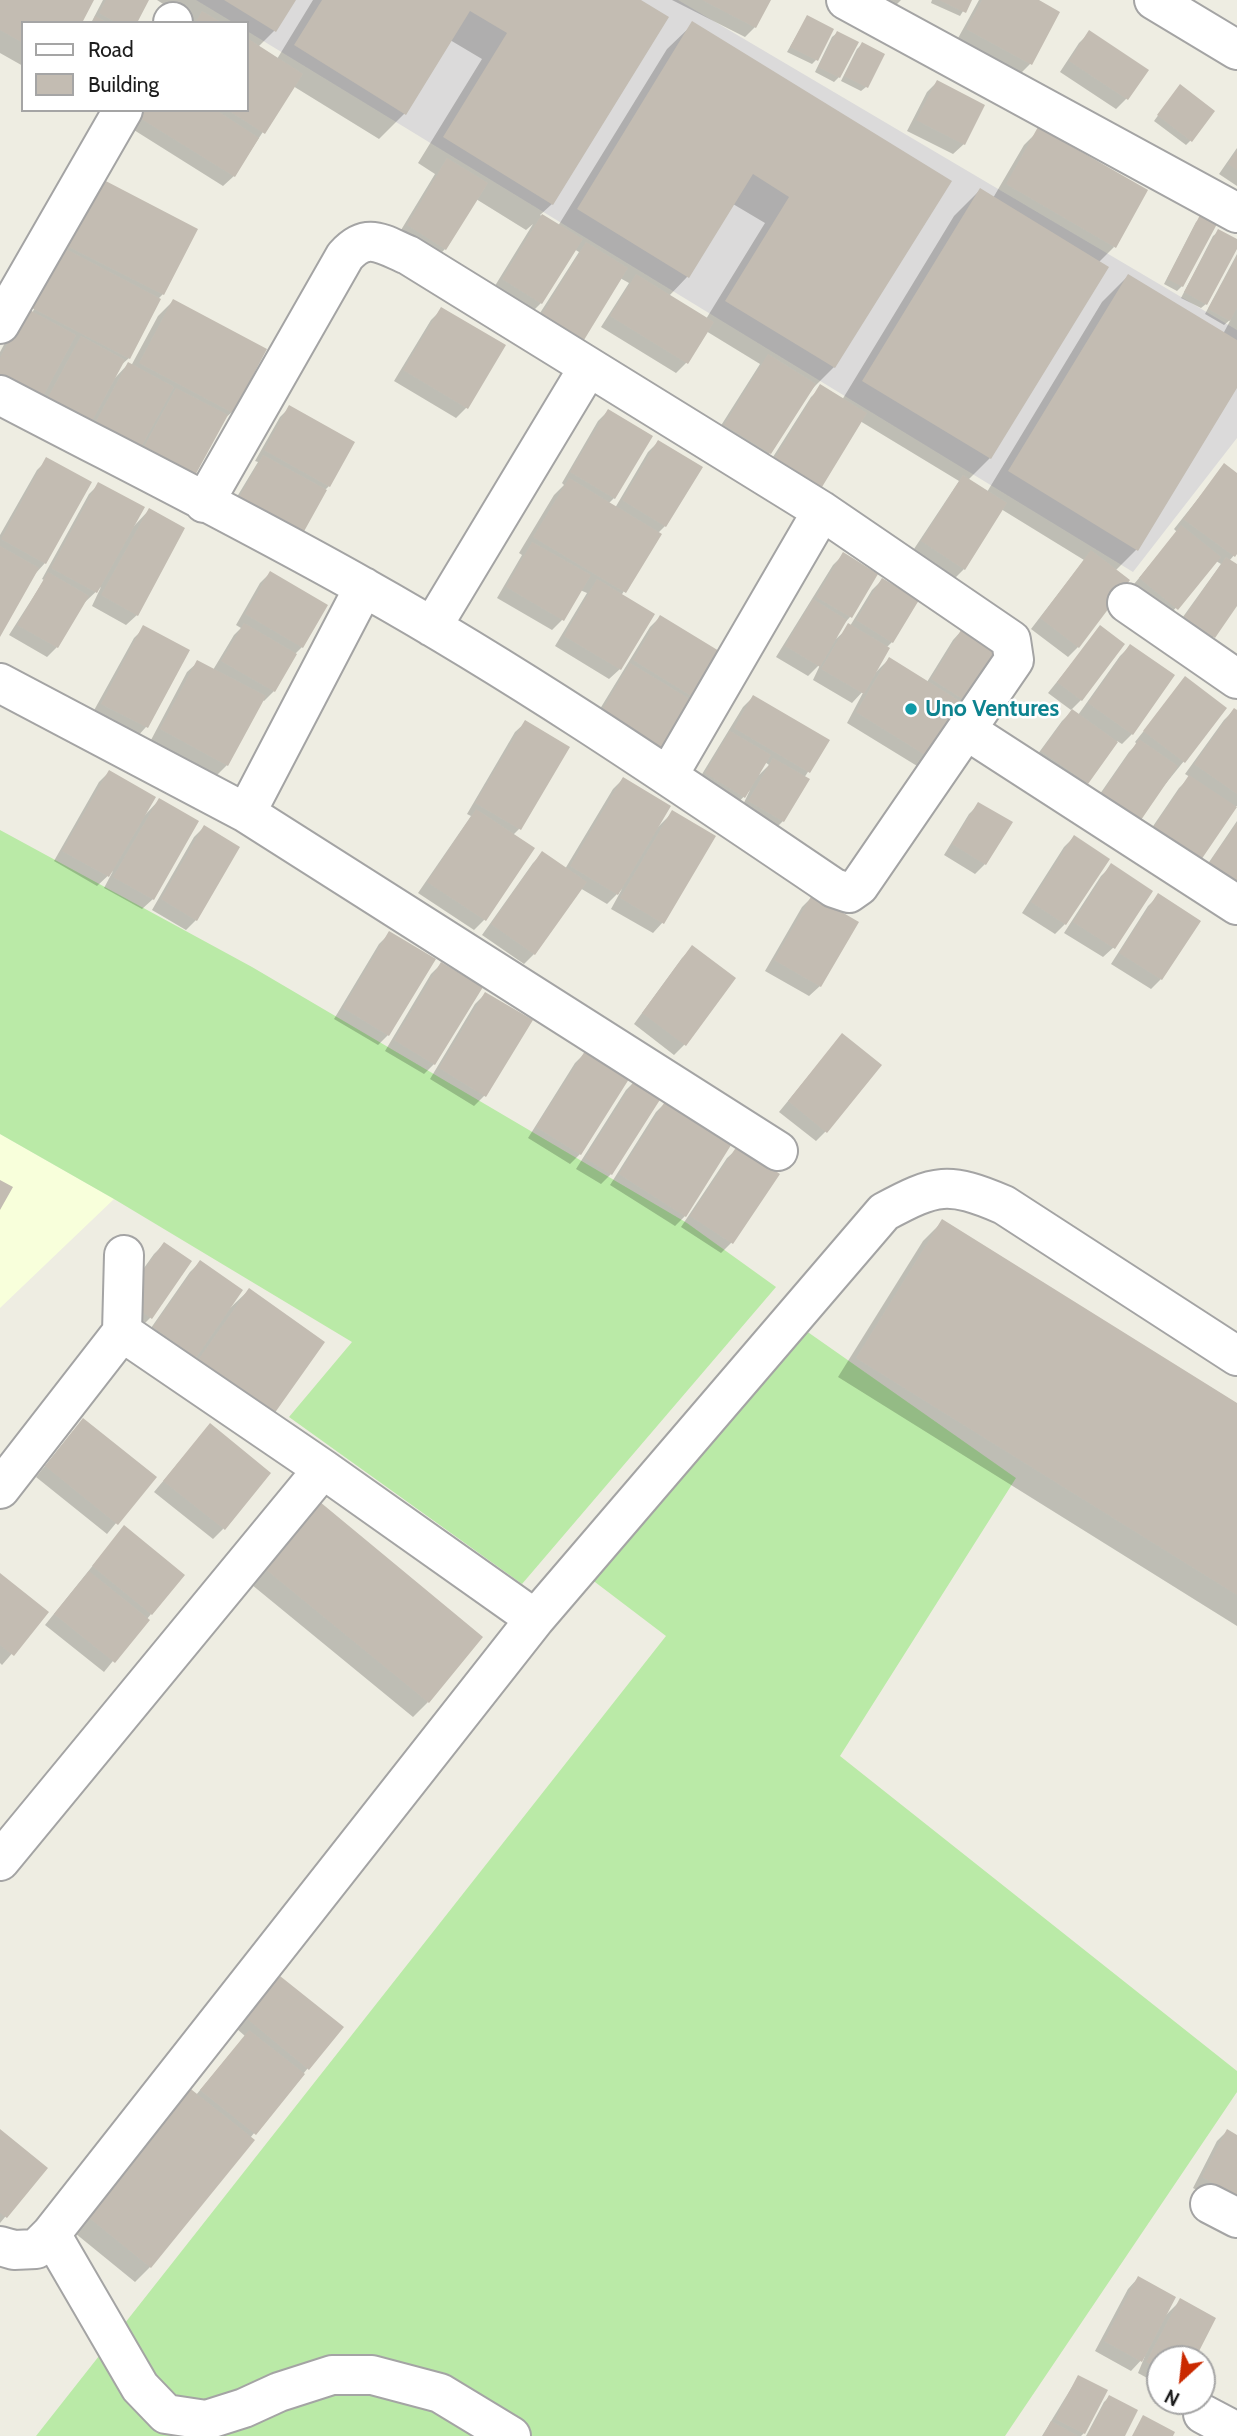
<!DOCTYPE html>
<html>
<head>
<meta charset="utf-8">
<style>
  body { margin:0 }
  #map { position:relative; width:1237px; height:2436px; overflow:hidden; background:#eeede2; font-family:Cabin,sans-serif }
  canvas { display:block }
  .legend { position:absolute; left:21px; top:21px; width:228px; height:91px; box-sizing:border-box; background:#fff; border:2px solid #a5a5a5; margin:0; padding:9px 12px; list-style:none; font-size:21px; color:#1d1d1d }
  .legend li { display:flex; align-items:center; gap:14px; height:35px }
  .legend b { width:35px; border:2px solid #a5a5a5 }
  .north { position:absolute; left:1146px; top:2345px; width:70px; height:70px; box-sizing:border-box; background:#fff; border:2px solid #a5a5a5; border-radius:50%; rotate:207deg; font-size:19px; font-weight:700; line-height:28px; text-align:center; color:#1d1d1d }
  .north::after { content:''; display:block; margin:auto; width:24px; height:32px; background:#ca2900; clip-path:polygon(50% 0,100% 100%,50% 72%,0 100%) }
</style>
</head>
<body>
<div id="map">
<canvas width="1237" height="2436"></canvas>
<ul class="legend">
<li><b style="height:9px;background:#fff"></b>Road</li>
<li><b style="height:19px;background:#c3bcb2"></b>Building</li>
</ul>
<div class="north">N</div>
</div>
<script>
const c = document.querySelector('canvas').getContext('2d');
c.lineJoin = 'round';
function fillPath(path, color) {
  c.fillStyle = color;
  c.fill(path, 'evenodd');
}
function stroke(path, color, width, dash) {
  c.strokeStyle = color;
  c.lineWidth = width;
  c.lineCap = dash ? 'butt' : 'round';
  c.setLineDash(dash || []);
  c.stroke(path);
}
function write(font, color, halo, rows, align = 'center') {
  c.font = font + ' Cabin,sans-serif';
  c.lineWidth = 5;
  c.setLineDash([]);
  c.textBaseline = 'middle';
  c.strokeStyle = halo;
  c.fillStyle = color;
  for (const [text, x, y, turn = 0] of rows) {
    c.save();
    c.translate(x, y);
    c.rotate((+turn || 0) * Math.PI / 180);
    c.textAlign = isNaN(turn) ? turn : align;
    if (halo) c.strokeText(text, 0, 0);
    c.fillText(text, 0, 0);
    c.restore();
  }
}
fillPath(new Path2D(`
  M196,0h482l559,330v108l-104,134 -886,-541v-8h-13z`), '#dbdada');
fillPath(new Path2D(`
  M0,1134l114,65 -114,109z`), '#f8ffdb');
fillPath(new Path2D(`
  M0,830l252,137 435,256 89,64 -254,297 -233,-167 63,-75 -238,-143 -114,-65z
  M802,1328l214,150 -176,278 397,315v21l-232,344h-969l630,-800 -75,-57z`), '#baeaa7');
fillPath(new Path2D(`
  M0,0h92l-69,23v43l-23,-13z
  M103,0h44l-12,23h-44z
  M157,0h137l-20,31 -16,16 19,12 36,-59h325l-86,204 -12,11 18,11 109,-177 26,-25 256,158 -115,185 -26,26 -38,60 -10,10 -45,-28 45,-71 -54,-33 -20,32 -10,10 -75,-46 28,-44 -9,-5 -37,61 -10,10 -40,-25 46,-72 -5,-3 -33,54 -10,10 -38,-24 40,-65 -7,6 -50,-31 -31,50 -10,10 -37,-24 37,-61 -17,-11 64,-104 -32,-19 -45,73 -26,26 -86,-53 -59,90 -11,10 -97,-61 9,-15h112v-87h-55zM733,204l32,19 -59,96 -37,-23 18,-19z
  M672,0h97l-14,27 -10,10z
  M860,0h41l-14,14z
  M932,0h38l-10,16 -29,-13z
  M979,0h56l23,13 -28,51 -10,10 -63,-34z
  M807,17l9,43 -4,4 -25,-12z
  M837,33l2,44 -5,5 -19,-10 17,-35z
  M1089,33l57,37 -20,29 -10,10 -56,-37 19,-29z
  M862,44l4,43 -5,4 -20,-10 16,-32z
  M937,82l27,62 -11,10 -46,-23 20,-39z
  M1176,91l15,49 -5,5 -32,-24z
  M1039,130l75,117 -16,16 -108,195 -22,22 19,12 115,-190 26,-26 95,58 8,-15 -7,6 -19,-11 32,-60v130l-101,166 -21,21 -37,76 -10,10 -37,-28 53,-69 -83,-51 -37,60 -10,10 -42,-27 47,-71 -99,-60 -40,65 -10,10 -44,-28 45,-71 10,-10 21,13 112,-184 26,-26 13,8 31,-53z
  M1237,148v38l-18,-12z
  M85,195l78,99 -5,5 -29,59 -10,9 -4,11 13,-14 3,2 27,-50 15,-15 59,111 -10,9 -90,43 -48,-27 8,-17 -54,-10 7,-15 -16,16 -29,-16v-43zM54,263h4l-28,54 -3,-2z
  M1201,217l14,7 -33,62 -5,5 -13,-7 32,-62z
  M1218,232l19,9v4l-31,59 -5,4 -20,-10 32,-62z
  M441,310l62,36 -37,62 -10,10 -62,-37 37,-61z
  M290,407l39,79 -5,5 -95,19 29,-48 -3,-1 25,-44z
  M608,411l6,87 -6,6 7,4 33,-56 10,-10 7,84 -7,7 -37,63 -1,73 -11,10 -54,-33 32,-53 -7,-3 -18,30 -10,10 -55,-32 25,-43 -3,-2 35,-58 10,-10 -2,-2 36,-62z
  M47,460l-2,103 -10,11 -35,59v-98l37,-65z
  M1224,466l13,9v77l-8,9 8,5v37l-24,34 -10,10 -28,-19 46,-64 -5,-3 -49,57 -37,-29 47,-57 -3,-3z
  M99,484l35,42 15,-16 -12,105 -11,10 -34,-19 9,-19 -16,15 -1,-1 -27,46 -10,10 -38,-22 35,-55 -2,-1 47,-85z
  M843,555l7,62 -8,9 -6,13 14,-13 22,-36 10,-10 10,62 -6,6 -11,25 14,-14 38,23 26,-42 10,-11 39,25 -80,115 -75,-46 18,-34 -13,14 -39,-23 8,-17 -13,13 -32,-19 57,-92z
  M270,573l32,74 -6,6 -22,38 -10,10 -2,-1 -35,65 -10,10 -66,-35 36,-68 11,-10 15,8 21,-35 7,-7 -5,-3 24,-42z
  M660,617l61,37 -31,49 -98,19 58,-95z
  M144,628l43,22 -41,77 -10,11 -44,-24 42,-76z
  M1100,628l-19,72 -10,10 -23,-17z
  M1130,646l2,88 -10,10 -5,-3 -31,42 -10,10 -44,-31 30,-41 10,-10 6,4 42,-59z
  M1185,679l-1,82 -55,68 -36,-25 36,-52 8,-8 -2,-2z
  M753,697l75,44 -24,37 -21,43 -10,10 -33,-20 10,-21 -16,17 -38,-23 47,-77zM765,762l4,3 -10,10z
  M1234,710l3,2v94l-92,32 34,-50 11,-11 -5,-3 39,-54z
  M526,722l-7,107 -7,7 20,13 -48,71 -10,10 -56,-37 53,-77 -4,-2 48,-82z
  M109,772l36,43 14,-15 38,22 -44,77 -11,10 -38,-21 9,-17 -16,15 -43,-25 45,-79z
  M623,779l34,49 16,-16 -10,110 -10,11 -42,-24 11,-20 -15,15 -27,-16 -46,66 -10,10 -42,-29 51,-72 10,-10 22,16 48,-80z
  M979,804l6,60 -10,10 -31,-19 25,-41z
  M1237,821v68l-36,-15z
  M204,827l-8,93 -10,10 -34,-20 42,-73z
  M1074,837l-9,87 -10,10 -33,-21 42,-66z
  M1111,866l3,81 -11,10 -39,-24 37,-57z
  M1158,896l3,83 -10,10 -40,-25 37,-58z
  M812,897l44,26 -36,63 -11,10 -44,-25 37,-64z
  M389,934l-1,101 -10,10 -44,-26 45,-75z
  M692,948l42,30 -50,67 -10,10 -40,-31 48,-66z
  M441,964l-7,100 -10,10 -39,-23 46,-77z
  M485,994l-1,102 -10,10 -44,-27 45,-75z
  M833,1046l-7,85 -10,10 -37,-29z
  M585,1053l42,27 -47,74 -10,10 -42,-26 47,-75z
  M636,1080l-25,94 -10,10 -25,-15 50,-79z
  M666,1102l19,114 -10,10 -65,-41 46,-73z
  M738,1148l40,26 -47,69 -10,10 -40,-26 46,-69z
  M942,1222l295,183v221l-399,-249 85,-136z
  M164,1244l26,18 -40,56 -10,10 -26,-18 40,-56z
  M200,1262l30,46 19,-18 24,123 -89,-38 13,-19 -1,-1 -12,12 -40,-29 46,-66z
  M210,1425l13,104 -10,10 -59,-47z
  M73,1431l81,46 -47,57 -71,-57z
  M299,1514l129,188 -15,15 -167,-137z
  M115,1538l36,76 -47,58 -59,-47z
  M0,1575l47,38 -45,52 -2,-2z
  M280,1978l28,90 -58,70 -100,129 -15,15 -65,-53 126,-134 49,-59 -8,-7z
  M0,2131l46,37 -46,55z
  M1227,2131l10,5v75l-44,-23 24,-47z
  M1138,2278l28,37 14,-14 13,58h-33v26l-22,-12 7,-17 -14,15 -36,-20 33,-62z
  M1078,2377l6,56 -3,3h-39z
  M1109,2397l14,39h-37l18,-34z`), '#0003');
fillPath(new Path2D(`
  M0,0h94l-12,23h-59v20l-23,-13z
  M106,0h43l-12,23h-20l-18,-10z
  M224,0h72l-20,32z
  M322,0h319l28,17 -116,188 -110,-68 64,-104 -37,-22 -64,104 -112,-70z
  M702,0h69l-15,28z
  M939,0h33l-6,13z
  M982,0h57l21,12 -28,53 -66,-36z
  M202,11l20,12h-27z
  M807,15l27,14 -16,32 -28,-14z
  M95,16l13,7h-16z
  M692,21l260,160 -117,187 -110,-67 64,-104 -36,-23 -64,104 -112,-69z
  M1089,30l60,40 -21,30 -59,-39z
  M837,31l22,11 -19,36 -22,-11z
  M247,38l56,36 -38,60 -37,-24h19z
  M862,42l23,12 -17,34 -24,-12z
  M937,80l48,25 -20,40 -49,-25z
  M1180,84l35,27 -23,31 -35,-27z
  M138,110h78l43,28 -24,39 -100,-62z
  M1038,127l110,63 -32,58 -110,-64z
  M1237,150v20l-9,-6z
  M447,158l41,25 -42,67 -39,-25z
  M100,178l98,51 -34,66 -99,-50z
  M980,188l129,79 -118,192 -129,-78z
  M542,214l41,25 -41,65 -40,-25z
  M1200,215l17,9 -34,63 -16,-8z
  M1218,229l19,10v10l-30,56 -23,-13z
  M586,242l42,26 -44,72 -42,-26z
  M64,248l97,51 -31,60 -98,-51z
  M1237,256v52l-7,13 -22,-12z
  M636,274l78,48 -26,42 -78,-48z
  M1128,274l109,66v48l-99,163 -130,-80z
  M173,299l94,50 -34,64 -94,-50z
  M441,307l65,38 -38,64 -65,-39z
  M26,308l50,27 -36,67 -40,-22v-22z
  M81,336l44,24 -34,63 -44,-24z
  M768,354l48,30 -45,70 -47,-29z
  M128,362l46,25 -35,64 -46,-24z
  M820,384l47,29 -45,74 -47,-29z
  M176,388l52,27 -36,66 -52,-27z
  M289,405l66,37 -25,45 -66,-37z
  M608,409l45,27 -38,63 -45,-27z
  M658,440l45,27 -37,60 -44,-27z
  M263,455l64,35 -25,45 -64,-36z
  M46,457l46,25 -46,82 -45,-25z
  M1224,463l13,10v81l-2,3 -52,-38z
  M963,475l44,28 -42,67 -44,-29z
  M569,478l93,56 -36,59 -93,-56z
  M98,482l47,25 -48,86 -46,-25z
  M149,508l36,20 -47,88 -37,-21z
  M1181,525l40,32 -43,53 -39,-32z
  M532,542l59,33 -27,46 -58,-34z
  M0,546l39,22 -39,69z
  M1091,550l39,30 -51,68 -39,-30z
  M843,552l35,22 -26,44 -36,-21z
  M1226,557l11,7v42l-22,32 -31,-21z
  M270,571l58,34 -25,43 -58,-34z
  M48,572l41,24 -31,52 -41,-23z
  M882,578l37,22 -26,43 -37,-23z
  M597,579l58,35 -34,56 -57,-34z
  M813,599l34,21 -27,47 -35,-21z
  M660,615l64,39 -28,45 -63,-39z
  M244,623l53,31 -22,38 -54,-31z
  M848,623l42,25 -26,46 -43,-25z
  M143,625l47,25 -42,78 -47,-24z
  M1100,625l25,19 -43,57 -25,-19z
  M963,627l41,26 -32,52 -41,-26z
  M1130,644l45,31 -42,60 -45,-32z
  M889,657l77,48 -33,55 -77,-48z
  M197,660l69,36 -38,70 -68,-37z
  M630,663l63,38 -30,49 -62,-38z
  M1185,676l42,32 -42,55 -42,-32z
  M753,695l77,45 -20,33 -76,-45z
  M1234,708l3,2v84l-43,-30z
  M1072,709l46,33 -30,42 -47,-33z
  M525,720l45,27 -49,83 -46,-27z
  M730,731l41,24 -26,43 -40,-25z
  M1139,739l39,27 -37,54 -39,-27z
  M773,758l37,21 -26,43 -36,-21z
  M109,770l47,27 -47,80 -47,-26z
  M1189,775l48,32 -36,53 -48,-32z
  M623,777l48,29 -53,89 -48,-29z
  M159,798l40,23 -45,79 -41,-23z
  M978,802l35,20 -27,43 -34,-21z
  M476,809l59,39 -49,73 -59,-39z
  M672,810l44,26 -52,88 -44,-26z
  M1237,823v58l-28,-18z
  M204,825l36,22 -43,74 -36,-22z
  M1074,835l36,24 -44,66 -35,-23z
  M542,851l45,31 -52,73 -44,-31z
  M1111,863l42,28 -38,58 -42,-27z
  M1158,893l43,28 -39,59 -43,-27z
  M812,895l47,27 -38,65 -47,-27z
  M389,931l47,28 -47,77 -46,-28z
  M692,945l44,33 -50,68 -44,-33z
  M441,962l42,25 -48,78 -41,-25z
  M485,992l48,28 -47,77 -47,-29z
  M842,1033l40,32 -55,68 -39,-32z
  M585,1051l44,28 -48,76 -45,-28z
  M636,1078l27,17 -51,80 -27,-17z
  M666,1100l67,42 -47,75 -67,-43z
  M737,1146l43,28 -47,70 -43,-28z
  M0,1180l13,7 -13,23z
  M942,1219l295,184v192l-381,-237z
  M164,1242l28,19 -40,58 -29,-20z
  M200,1260l43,30 -47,68 -43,-31z
  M249,1288l76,54 -51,72 -76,-54z
  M83,1418l74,59 -39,48 -73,-59z
  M210,1423l61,50 -46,57 -62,-49z
  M314,1497l169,140 -54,66 -170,-139z
  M124,1525l61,50 -33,40 -60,-49z
  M89,1571l61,49 -35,43 -61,-49z
  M0,1573l49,39 -35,44 -14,-11z
  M280,1976l64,51 -35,43 -63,-52z
  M249,2030l56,44 -49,61 -56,-45z
  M187,2086l68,54 -104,128 -68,-55z
  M0,2129l48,39 -41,50 -7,-5z
  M1227,2129l10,6v61l-35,-19z
  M1138,2276l38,21 -34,65 -38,-21z
  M1180,2298l36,20 -21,41h-35v11l-14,-8z
  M1078,2375l30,15 -23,44 -30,-15z
  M1109,2395l29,15 -13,26h-38z
  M1143,2415l32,17 -2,4h-41z
  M1051,2421l27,15h-35z`), '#c3bcb2');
const minor = new Path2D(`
  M846,0l391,213
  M1154,0l83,50
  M173,23v-1
  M0,324l123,-214
  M0,395c122,64 245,125 365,193 162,91 315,196 469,300l15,5 10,-7 155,-226 -3,-20 -189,-129 -414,-256c-26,-11 -41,-24 -63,1l-141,247
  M1127,603l110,76
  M432,627l156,-259
  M0,683l246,130 532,338
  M980,739l257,166
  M668,776l154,-265
  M246,813l118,-226
  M122,1332l201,137 212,150
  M0,1489l122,-157 2,-77
  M0,1861l323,-392
  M1210,2204l27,14
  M51,2234l89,153 26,27 40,6 38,-12 35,-16 53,-17h40l68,18 71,43
  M0,2246l14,4 22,-1 15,-15 484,-615 349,-407c52,-28 64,-31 120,-7l233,151
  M1203,2414l34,18`);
stroke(minor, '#a4a4a4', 42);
stroke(minor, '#fff', 38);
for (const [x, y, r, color] of [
  [911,709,7,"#0f9aa8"]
]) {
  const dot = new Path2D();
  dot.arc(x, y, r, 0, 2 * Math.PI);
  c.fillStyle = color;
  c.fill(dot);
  stroke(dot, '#fff', 2.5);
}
write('bold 23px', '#0d838f', '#fff', [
  ["Uno Ventures",925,709]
], 'left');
</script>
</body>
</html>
